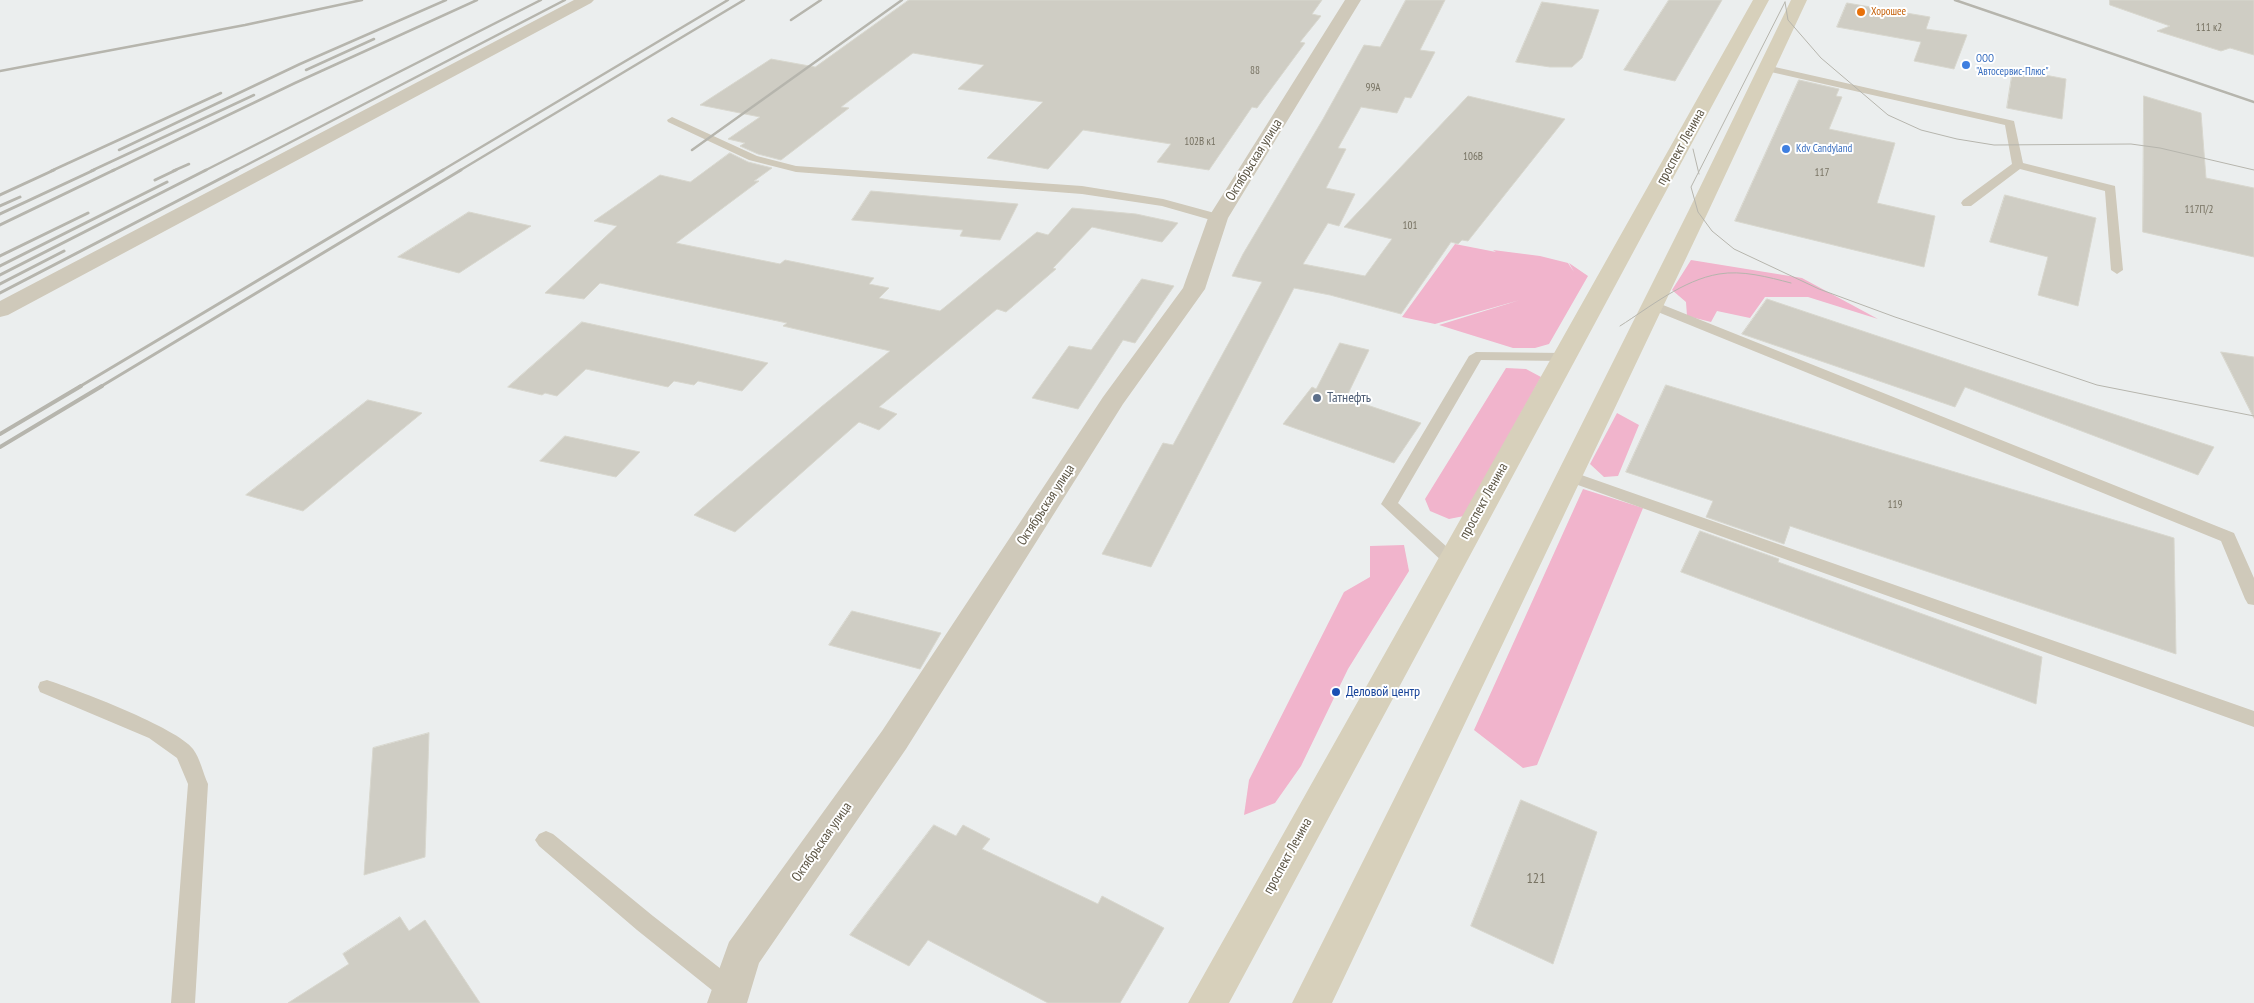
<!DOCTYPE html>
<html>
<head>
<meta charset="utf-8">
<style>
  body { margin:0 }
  canvas { display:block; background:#ebeeee }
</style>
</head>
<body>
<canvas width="2254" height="1003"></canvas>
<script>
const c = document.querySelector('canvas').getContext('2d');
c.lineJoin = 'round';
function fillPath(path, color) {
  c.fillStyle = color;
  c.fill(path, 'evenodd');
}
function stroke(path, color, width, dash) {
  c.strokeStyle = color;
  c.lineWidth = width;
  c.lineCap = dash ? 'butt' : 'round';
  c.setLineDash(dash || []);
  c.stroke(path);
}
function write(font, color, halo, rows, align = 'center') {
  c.font = font + ' "PT Sans Narrow",sans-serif';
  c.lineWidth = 4;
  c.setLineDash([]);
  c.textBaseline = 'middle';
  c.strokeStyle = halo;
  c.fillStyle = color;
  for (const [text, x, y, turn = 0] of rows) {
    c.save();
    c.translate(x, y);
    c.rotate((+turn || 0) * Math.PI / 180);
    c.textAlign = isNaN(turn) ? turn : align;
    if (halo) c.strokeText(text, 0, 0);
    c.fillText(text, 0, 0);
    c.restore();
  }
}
fillPath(new Path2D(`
  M1455,244l41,8 -3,-2 47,6 28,7 6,9 -5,-9 19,13 -39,68 -14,4h-22l-74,-23 81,-25 -85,24 -33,-7z
  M1691,260l111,18 76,41 -70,-22h-43l-15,21 -33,-7 -6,11 -24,-6 -1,-14 -14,-12z
  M1506,368l20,1 15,8 -77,139 -15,3 -19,-8 -5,-12z
  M1617,413l22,12 -21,51 -14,1 -14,-13z
  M1583,489l60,19 -106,257 -14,3 -49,-38z
  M1404,545l5,26 -61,98 -47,97 -26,37 -31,12 5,-35 95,-188 26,-15v-31z`), '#f1b4cc');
const building = new Path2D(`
  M909,0h413l-10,14 9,2 -21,26 5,1 -48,65 -5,-1 -43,63 -52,-8 14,-18 -88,-14 -35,39 -61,-11 56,-56 -85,-13 26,-24 -71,-12 -72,54 8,1 -68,52 -23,-6 -18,-8 5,-3 -17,-4 32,-22 -60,-12 71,-46 44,8z
  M1406,0h39l-25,50 15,2 -24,46 -6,-1 -8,16 -36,-6 -23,41 8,1 -20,39 29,6 -16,32 -11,-3 -25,41 62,12 27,-37 -48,-12 124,-131 97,23 -97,122 -6,-1 -4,4 -7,-2 -50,72 -71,-19 -36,-7 -143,279 -49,-13 61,-111 10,2 89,-163 -30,-6 11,-22 80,-135 41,-74 16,2z
  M1669,0h53l-47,81 -51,-11z
  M2110,0h144v55l-24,-7 -9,3 -64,-20 13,-5 -60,-21z
  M1542,2l57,8 -17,48 -10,9h-22l-34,-5z
  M1847,3l83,14 -4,12 41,6 -13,34 -40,-8 7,-19 -84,-15z
  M2013,69l53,10 -4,40 -55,-11z
  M1799,80l40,9 -3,7 6,1 -13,32 66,14 -18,60 58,13 -11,51 -189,-46z
  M2144,96l57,17 5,65 48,10v69l-111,-25z
  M730,153l18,9 24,6 -18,13h5l-83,62 104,21 5,-4 89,18 -5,6 20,4 -10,10 61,13 97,-79 11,3 24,-27 64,6 42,9 -16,19 -70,-15 -39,41 3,1 -50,43 -9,-3 -118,98 18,7 -18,16 -20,-8 -124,110 -41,-17 127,-108 69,-56 -107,-25 4,-3 -187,-40 -16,16 -39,-6 72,-67 -23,-5 66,-46 30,7z
  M871,191l147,13 -18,36 -40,-4 3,-6 -111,-10z
  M2005,195l91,23 -18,88 -40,-11 10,-38 -58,-15z
  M469,212l62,14 -72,47 -61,-16z
  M1142,279l32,7 -39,57 -12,-3 -45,69 -46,-11 37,-52 22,4z
  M1767,299l206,69 241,79 -16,28 -233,-88 -10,20 -213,-73z
  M582,322l98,21 88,20 -26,28 -44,-10 -4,4 -20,-4 -6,6 -82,-18 -29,27 -12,-3 -3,2 -34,-8z
  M1340,343l29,7 -23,48 75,25 -27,40 -111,-39 29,-37 4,2z
  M2221,352l33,5v61z
  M1666,385l508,153 2,116 -386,-128 -6,18 -78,-27 7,-16 -87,-29z
  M368,400l54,13 -119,98 -57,-16z
  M565,436l75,16 -24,25 -76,-16z
  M1700,531l79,28 -1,3 264,95 -6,47 -355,-132z
  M852,611l89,22 -21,36 -91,-24z
  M429,733l-4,124 -61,18 9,-127z
  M1521,800l76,32 -44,132 -82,-38z
  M934,825l22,11 7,-11 27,14 -8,10 116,55 4,-8 62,32 -44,75h-72l-120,-63 -19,26 -59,-31z
  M400,917l9,14 16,-11 55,83h-192l61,-39 -6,-10z`);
fillPath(building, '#cfcdc4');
stroke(building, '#d8d7ce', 1);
fillPath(new Path2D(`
  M1766,65l248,56 9,42 92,23 8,84 -6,4 -6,-4 -6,-79 -85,-22 -49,37h-8l-2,-3 2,-3 49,-36 -7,-39 -243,-55v-4z
  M672,117l85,39 39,10 286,20 81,13 59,16 2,3 -6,4 -56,-16 -80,-12 -286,-22 -47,-12 -81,-38 -1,-2z
  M1653,301l581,232 20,45v27l-6,-1 -3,-5 -24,-58 -573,-233 -2,-3 2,-3z
  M1476,352l88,1 7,4 -7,4 -83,-1 -83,143 59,53 3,4 -3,4 -6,2 -6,-2 -64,-60 88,-148z
  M1570,471l684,240v16l-690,-247 -2,-4 2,-4z
  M47,680c28,9 131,48 146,69 7,9 10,24 15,35l-13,219h-24l17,-219 -11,-26 -28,-20 -109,-46 -2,-5 2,-5z
  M546,831l7,3 100,82 86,67 4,8 -4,8 -8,3 -8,-3 -86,-69 -98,-84 -4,-6 4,-6z`), '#cfc9ba');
fillPath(new Path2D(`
  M574,0h20l-3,3 -583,312 -8,2v-16z
  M1345,0h16l-133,218 -23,71 -82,115 -217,345 -147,214 -12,40h-40l22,-61 153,-211 221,-334 80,-109 25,-70z`), '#cfc9ba');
fillPath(new Path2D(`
  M1753,0h16l-540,1003h-41z
  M1791,0h16l-99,212 -376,791h-40l396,-791z`), '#d7d0bb');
stroke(new Path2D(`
  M1785,2l-94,185 7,25 14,19 22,18 85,40 76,28 202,68 157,31
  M1785,2l3,18 33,38 67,57 33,15 36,9 37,6 137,-1 29,4 94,22
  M1693,149l6,25
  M1620,326c30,-19 63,-46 99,-52 23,-4 49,3 72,9`), '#b6b5ad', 1);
stroke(new Path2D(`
  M1955,0l299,102
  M791,20l30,-20
  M306,70l68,-31
  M0,71l245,-46 117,-25
  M119,150l181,-86 146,-64
  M692,150l210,-150
  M51,171l170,-78
  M91,171l163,-76
  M112,171l183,-88 182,-83
  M173,171l16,-7
  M204,171l337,-171
  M235,171l330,-171
  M441,171l287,-171
  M459,171l285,-171`), '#b6b5ad', 2.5);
stroke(new Path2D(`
  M155,180l21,-10
  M0,195l54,-25
  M0,206l20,-9
  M0,214l94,-44
  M0,225l114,-55
  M0,256l88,-43
  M0,266l167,-84
  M0,275l206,-105
  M0,284l64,-33
  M0,293l237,-123
  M79,387l364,-217
  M100,387l361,-217`), '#b6b5ad', 3);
stroke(new Path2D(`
  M0,434l81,-48
  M0,447l102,-61`), '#b6b5ad', 4);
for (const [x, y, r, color] of [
  [1861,12,5,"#e8710a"],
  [1966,65,5,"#3f7fe0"],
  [1786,149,5,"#3f7fe0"],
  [1317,398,5,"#5c6f8a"],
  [1336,692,5,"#1a4fb4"]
]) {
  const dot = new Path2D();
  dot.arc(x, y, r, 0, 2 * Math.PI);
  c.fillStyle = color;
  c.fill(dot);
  stroke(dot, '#fff', 2);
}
write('11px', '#c56008', '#fff', [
  ["Хорошее",1871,12]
], 'left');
write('11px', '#777262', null, [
  ["111 к2",2209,28],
  ["88",1255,71],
  ["99А",1373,88],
  ["102В к1",1200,142],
  ["106В",1473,157],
  ["117",1822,173],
  ["117П/2",2199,210],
  ["101",1410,226],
  ["119",1895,505]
]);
write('11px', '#366cbe', '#fff', [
  ["ООО",1976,59],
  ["\"Автосервис-Плюс\"",1976,72],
  ["Kdv Candyland",1796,149]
], 'left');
write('14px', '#5a5342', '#fff', [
  ["проспект Ленина",1681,147,-61],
  ["Октябрьская улица",1254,160,-58],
  ["проспект Ленина",1484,501,-61],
  ["Октябрьская улица",1046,505,-57],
  ["Октябрьская улица",822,842,-55],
  ["проспект Ленина",1288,856,-61]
]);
write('14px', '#4e5e75', '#fff', [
  ["Татнефть",1327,398]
], 'left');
write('14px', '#164399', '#fff', [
  ["Деловой центр",1346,692]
], 'left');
write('14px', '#777262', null, [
  ["121",1536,879]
]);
</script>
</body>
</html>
